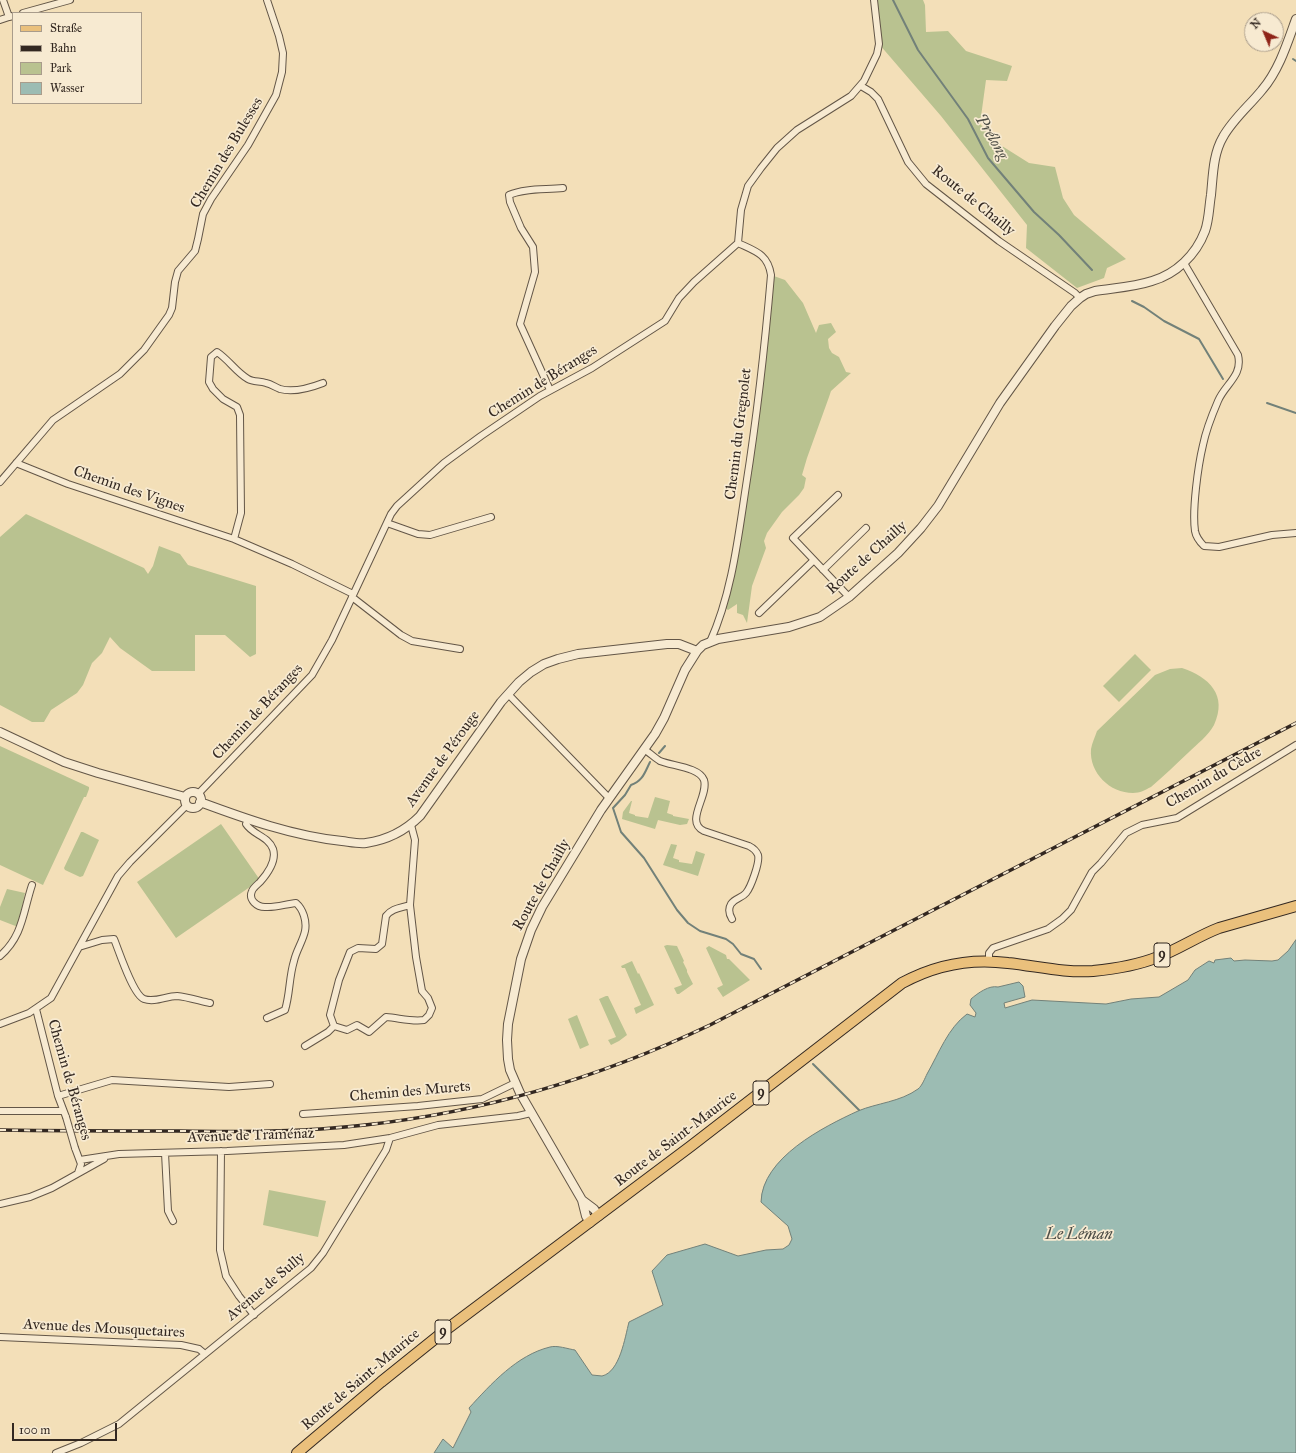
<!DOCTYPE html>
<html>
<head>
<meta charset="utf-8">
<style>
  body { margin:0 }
  #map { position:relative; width:1296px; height:1453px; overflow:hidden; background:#f3dfb8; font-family:"IM FELL Great Primer",serif }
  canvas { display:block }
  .legend { position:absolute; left:12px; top:12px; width:130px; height:92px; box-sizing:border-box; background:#f7ead1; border:1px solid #a99c8b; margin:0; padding:5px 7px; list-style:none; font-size:12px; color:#332821 }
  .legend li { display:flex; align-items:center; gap:8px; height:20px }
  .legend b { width:20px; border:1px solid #a99c8b }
  .north { position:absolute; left:1244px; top:12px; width:40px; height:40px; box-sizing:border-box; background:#f7ead1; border:1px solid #a99c8b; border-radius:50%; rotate:316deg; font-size:11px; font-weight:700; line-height:16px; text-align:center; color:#332821 }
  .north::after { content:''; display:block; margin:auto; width:14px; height:18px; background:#8f2418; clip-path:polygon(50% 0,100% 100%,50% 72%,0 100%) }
  .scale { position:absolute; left:12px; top:1423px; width:105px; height:18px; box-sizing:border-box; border:2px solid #332821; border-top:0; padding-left:5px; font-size:12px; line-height:14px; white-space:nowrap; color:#332821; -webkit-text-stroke:3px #f7ead1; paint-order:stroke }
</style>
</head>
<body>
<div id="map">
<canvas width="1296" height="1453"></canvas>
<ul class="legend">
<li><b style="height:5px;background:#eac07c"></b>Straße</li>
<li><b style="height:5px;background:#332821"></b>Bahn</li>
<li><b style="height:11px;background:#b9c290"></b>Park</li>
<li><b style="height:11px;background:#9cbcb3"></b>Wasser</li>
</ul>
<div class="north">N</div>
<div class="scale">100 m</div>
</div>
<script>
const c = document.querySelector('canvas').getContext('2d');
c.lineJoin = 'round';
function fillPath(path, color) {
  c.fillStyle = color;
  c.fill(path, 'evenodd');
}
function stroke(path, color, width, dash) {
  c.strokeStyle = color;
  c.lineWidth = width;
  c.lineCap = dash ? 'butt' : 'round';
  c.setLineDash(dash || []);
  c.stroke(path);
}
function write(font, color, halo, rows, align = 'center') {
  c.font = font + ' "IM FELL Great Primer",serif';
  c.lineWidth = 3.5;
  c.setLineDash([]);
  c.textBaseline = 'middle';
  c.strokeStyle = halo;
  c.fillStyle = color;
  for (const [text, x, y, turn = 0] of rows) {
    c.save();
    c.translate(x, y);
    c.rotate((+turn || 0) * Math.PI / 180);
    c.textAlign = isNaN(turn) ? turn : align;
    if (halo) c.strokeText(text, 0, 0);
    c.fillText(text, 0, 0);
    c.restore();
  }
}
fillPath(new Path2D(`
  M874,0h49l2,5 1,27 22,-1 18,20 46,15 -5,15 -21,-1 -6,44 22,22 27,17 26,4 8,31 11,17 52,44 -19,9 -3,10 -27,10 -51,-40 1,-23 -86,-109 -62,-72z
  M771,275l14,5 18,23 13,30 3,-8 12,-2 5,9 -8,7 1,9 3,5 7,4 7,15 5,1 -20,18 -2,6 -22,61 -5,17 4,3 -2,10 -5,7 -17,17 -15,21 -3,8 2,7 -14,38 -5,37 -4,-8 -6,-2v-9l-9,6 -4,-3 11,-35 8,-52z
  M26,514l118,54 4,6 5,-8 6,-20 21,8 8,11 68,21v68l-6,3 -25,-22h-30v36h-43l-32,-23 -10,-11 -8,16 -10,10 -9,22 -6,8 -26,17 -7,12h-12l-32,-17v-168z
  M1135,654l16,16 -32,32 -16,-16z
  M1182,668c27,9 46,27 32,57 -6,11 -17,19 -25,27 -13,12 -25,24 -38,35 -6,3 -11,6 -18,6 -23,0 -44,-20 -42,-44 1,-6 4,-12 6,-18l58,-56 15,-6z
  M0,746l89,41v2l-3,8h-2l-41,88 -43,-20z
  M655,797l15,4 -3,12 6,2v1l16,3 -2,5 -7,1 -22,-5 -3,9 -33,-10 1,-7 8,-11h1l-3,12 6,2v1l13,2z
  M221,824l39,56 -84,58 -39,-56z
  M81,832h2l16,8 -16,36 -3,1 -15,-7 -1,-2z
  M671,844l6,1 -4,13 6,2v2l13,2 4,-13 9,3 -7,22 -35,-11z
  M7,889l18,4 -7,34 -18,-7v-13z
  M667,945l10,1 7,15 -1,1 4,8v2l6,12 -14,10h-2l-3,-6 8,-3 -18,-39z
  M709,946l17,9 1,4h2l21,21 -27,17 -6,-9 6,-3 -17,-37z
  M632,961l6,13 1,-1 15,32 -18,9 -2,-6 7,-3 -16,-37h-3l-1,-2z
  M606,996h2l19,39 -8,6 -8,4 -3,-5 8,-3 -17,-38z
  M577,1015l12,30 -9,4 -12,-30z
  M269,1190l57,11 -8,36 -55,-12z`), '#b9c290');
const water = new Path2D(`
  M1296,940v513h-862l9,-14 10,9 18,-36 -2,-4c22,-24 48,-53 81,-61 7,-2 18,2 25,3l17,25c3,0 7,1 10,1 18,-4 23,-39 27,-54l34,-17 -11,-34 15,-16 38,-11 33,12 28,-6 17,-1 6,-4 3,-6 -4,-13 -27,-24c1,-44 62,-75 97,-91 19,-8 42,-9 60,-22 4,-3 7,-11 9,-15 12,-21 21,-46 40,-60l8,3 1,-4 -6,-8 1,-6c7,-6 18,-14 27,-12l21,-5 4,4 2,11 -21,6 1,5 27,-8 74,4 25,-5 28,-2 29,-17 7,-10 14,-9 5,2 1,-3 16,-2 3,3 11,-1 27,1 6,-1 10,-9z`);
fillPath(water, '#9cbcb3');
stroke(water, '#728179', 1);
stroke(new Path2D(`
  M893,0l25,50 50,69 20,39 46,54 25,23 33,35
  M1293,59l3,2
  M1132,301l12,6 20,14 35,18 24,40
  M1267,403l29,10
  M659,753l6,-7
  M650,762c-5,10 -7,19 -19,23l-6,10 -12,13 8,24 23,26 33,52 11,13 12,8 26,8 7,5 8,10 13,5 7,10
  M813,1064l46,46`), '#728179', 2);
const minor = new Path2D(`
  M3,0l6,17 4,-1
  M23,13l47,-13
  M0,20l9,-3
  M861,86l10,6 7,7 30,63 18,22 73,57 76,52 5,5
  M1184,263l54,92c5,21 -13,29 -20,46 -6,14 -12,29 -15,44 -5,21 -11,65 -8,86 1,6 5,11 9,15l15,1 53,-12 24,-2
  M550,390l-30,-66 15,-52 -2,-25 -12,-19 -11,-26 -1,-7c16,-7 37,-5 54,-7
  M16,463l52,21 166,55 58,25 61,30
  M0,482l53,-62 67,-46 24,-24 25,-35 3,-7 3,-26 3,-11 17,-20 3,-12 5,-25 8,-15 37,-54 28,-50 6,-23 1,-19 -4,-17 -12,-36
  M838,495l-45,43 56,59
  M387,523l31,11 12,1 61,-18
  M234,539l7,-26 -1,-98 -3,-8 -14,-8 -10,-10 -4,-7 2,-25 6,-5c12,8 19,20 31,27 5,3 12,2 18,4 5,1 9,4 14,6 14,4 30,-1 43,-6
  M823,570l43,-42
  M352,597l49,38 11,6 48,8
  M759,613l55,-53
  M710,642c22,-49 28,-104 36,-156 11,-70 19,-141 25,-211 -3,-21 -16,-24 -33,-32
  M508,694l101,104
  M645,750c5,3 10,8 15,11 12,5 39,6 44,19 5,16 -20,42 0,51l45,15c4,2 7,4 9,9 2,7 -7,32 -12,38 -4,5 -11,5 -15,11 -3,5 -2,10 1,15
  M198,794l114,-119 20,-35 59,-126 6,-8 47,-43 37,-27 59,-40 52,-28 73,-47 14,-23 15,-16 44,-39 3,-33 7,-24 13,-18 16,-20 20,-18 54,-34 13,-15 13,-27 2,-10 -5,-44
  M248,819l-2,5c7,11 22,12 27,25 4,12 -5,24 -13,33 -2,2 -7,6 -8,9 -4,9 5,16 13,16 10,1 21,-3 31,-4 7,6 11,18 9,28 -2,10 -9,20 -11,30 -5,16 -4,33 -9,49l-18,8
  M410,905c-9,3 -18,3 -24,11l-4,28 -6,5 -18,-1 -8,4 -11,28 -9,35 4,11 13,4 10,-5 12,7 17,-15c13,1 26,5 38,3l5,-5 3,-7 -4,-10 -6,-7 -6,-34 -6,-52 5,-65 -4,-15
  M79,947l23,-7 12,-1c5,12 19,56 30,60 11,4 22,-3 33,-3 11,1 23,5 33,7
  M0,956c23,-20 23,-44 32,-71
  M989,961v-8l4,-5 55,-19 14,-10 9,-9 21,-38 9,-9 25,-30 16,-8 35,-7 119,-73
  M36,1009l22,87 8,21
  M0,1024l29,-11 22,-15 67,-122 12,-14 57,-57
  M305,1046l23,-14 6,-6
  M58,1096l54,-16 117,7 41,-3
  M0,1111h63
  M303,1114l115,-8 64,-7 33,-16
  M75,1148l6,16 -3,9
  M221,1151l-1,99 6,26 13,20 15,19
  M165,1153l3,58 5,10
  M80,1160l39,-6 108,-3 117,-6 46,-7 48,-13 80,-9 13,-3
  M0,1204l30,-7 22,-9 52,-29
  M0,1337l181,8 18,4 6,5
  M56,1453l25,-10 38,-19 192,-156 12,-15 63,-103 4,-12`);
const tertiary = new Path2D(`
  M0,732l64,30 34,11 87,24
  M185 800a8 8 0 1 1 16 0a8 8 0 1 1-16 0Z
  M200,802c46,17 93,34 142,39 8,1 17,3 24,2 21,-3 39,-12 54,-27l81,-114 18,-20 12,-10 13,-8 14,-5 20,-5 89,-10h12l18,7
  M582,1200l12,9 5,7
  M590,1223l-4,-7 -4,-16 -62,-107 -10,-23 -2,-11 -1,-19 1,-16 13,-65 10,-29 11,-23 59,-97 54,-76 9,-16 21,-48 12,-19 6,-6 15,-6 71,-12 31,-10 29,-20 49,-44 23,-25 17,-22 62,-103 55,-77 16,-20 9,-8 6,-4 9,-3c19,-3 39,-4 57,-10 24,-7 44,-26 53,-50 4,-11 4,-24 6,-36 2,-20 2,-41 12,-58 10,-18 27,-32 39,-47 17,-20 25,-46 34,-71`);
const primary = new Path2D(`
  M297,1453l84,-71 66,-53 244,-183 211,-163c33,-18 69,-25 106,-20 29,3 56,10 85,8 21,-2 45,-6 65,-14 21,-8 40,-21 61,-29l77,-22`);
stroke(minor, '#635647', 8);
stroke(tertiary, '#635647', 10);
stroke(primary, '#332821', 12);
stroke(minor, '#f7ead1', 6);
stroke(tertiary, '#f7ead1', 8);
stroke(primary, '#eac07c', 10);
const rail = new Path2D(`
  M0,1130c60,1 119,1 179,1 62,1 124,1 186,-6 120,-13 236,-48 345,-100l586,-302`);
stroke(rail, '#332821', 3.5);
stroke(rail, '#f7ead1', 2, [6]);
const minorBridge = new Path2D(`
  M66,1117l9,31`);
stroke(minorBridge, '#635647', 8, []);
stroke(minorBridge, '#f7ead1', 6);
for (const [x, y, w] of [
  [1162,955,16],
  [761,1093,16],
  [443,1332,16]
]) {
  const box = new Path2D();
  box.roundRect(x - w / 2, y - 12, w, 24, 3);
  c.fillStyle = '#f7ead1';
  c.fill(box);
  stroke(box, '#332821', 1);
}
write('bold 14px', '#332821', null, [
  ["9",1162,955],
  ["9",761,1093],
  ["9",443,1332]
]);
write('15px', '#332821', '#f7ead1', [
  ["Chemin des Bulesses",227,153,-59],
  ["Route de Chailly",973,201,39],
  ["Chemin de Béranges",543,382,-32],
  ["Chemin du Gregnolet",739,434,-83],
  ["Chemin des Vignes",129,490,19],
  ["Route de Chailly",867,558,-42],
  ["Chemin de Béranges",258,712,-47],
  ["Avenue de Pérouge",443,759,-54],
  ["Chemin du Cèdre",1214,778,-30],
  ["Route de Chailly",542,885,-61],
  ["Chemin de Béranges",69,1080,74],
  ["Chemin des Murets",410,1092,-5],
  ["Avenue de Traménaz",251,1136,-2],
  ["Route de Saint-Maurice",676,1139,-37],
  ["Avenue de Sully",266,1287,-40],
  ["Avenue des Mousquetaires",104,1329,3],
  ["Route de Saint-Maurice",361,1380,-40]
]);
write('italic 16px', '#4d4d46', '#f7ead1', [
  ["Prélong",991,137,59],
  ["Le Léman",1079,1235]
]);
</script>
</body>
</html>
